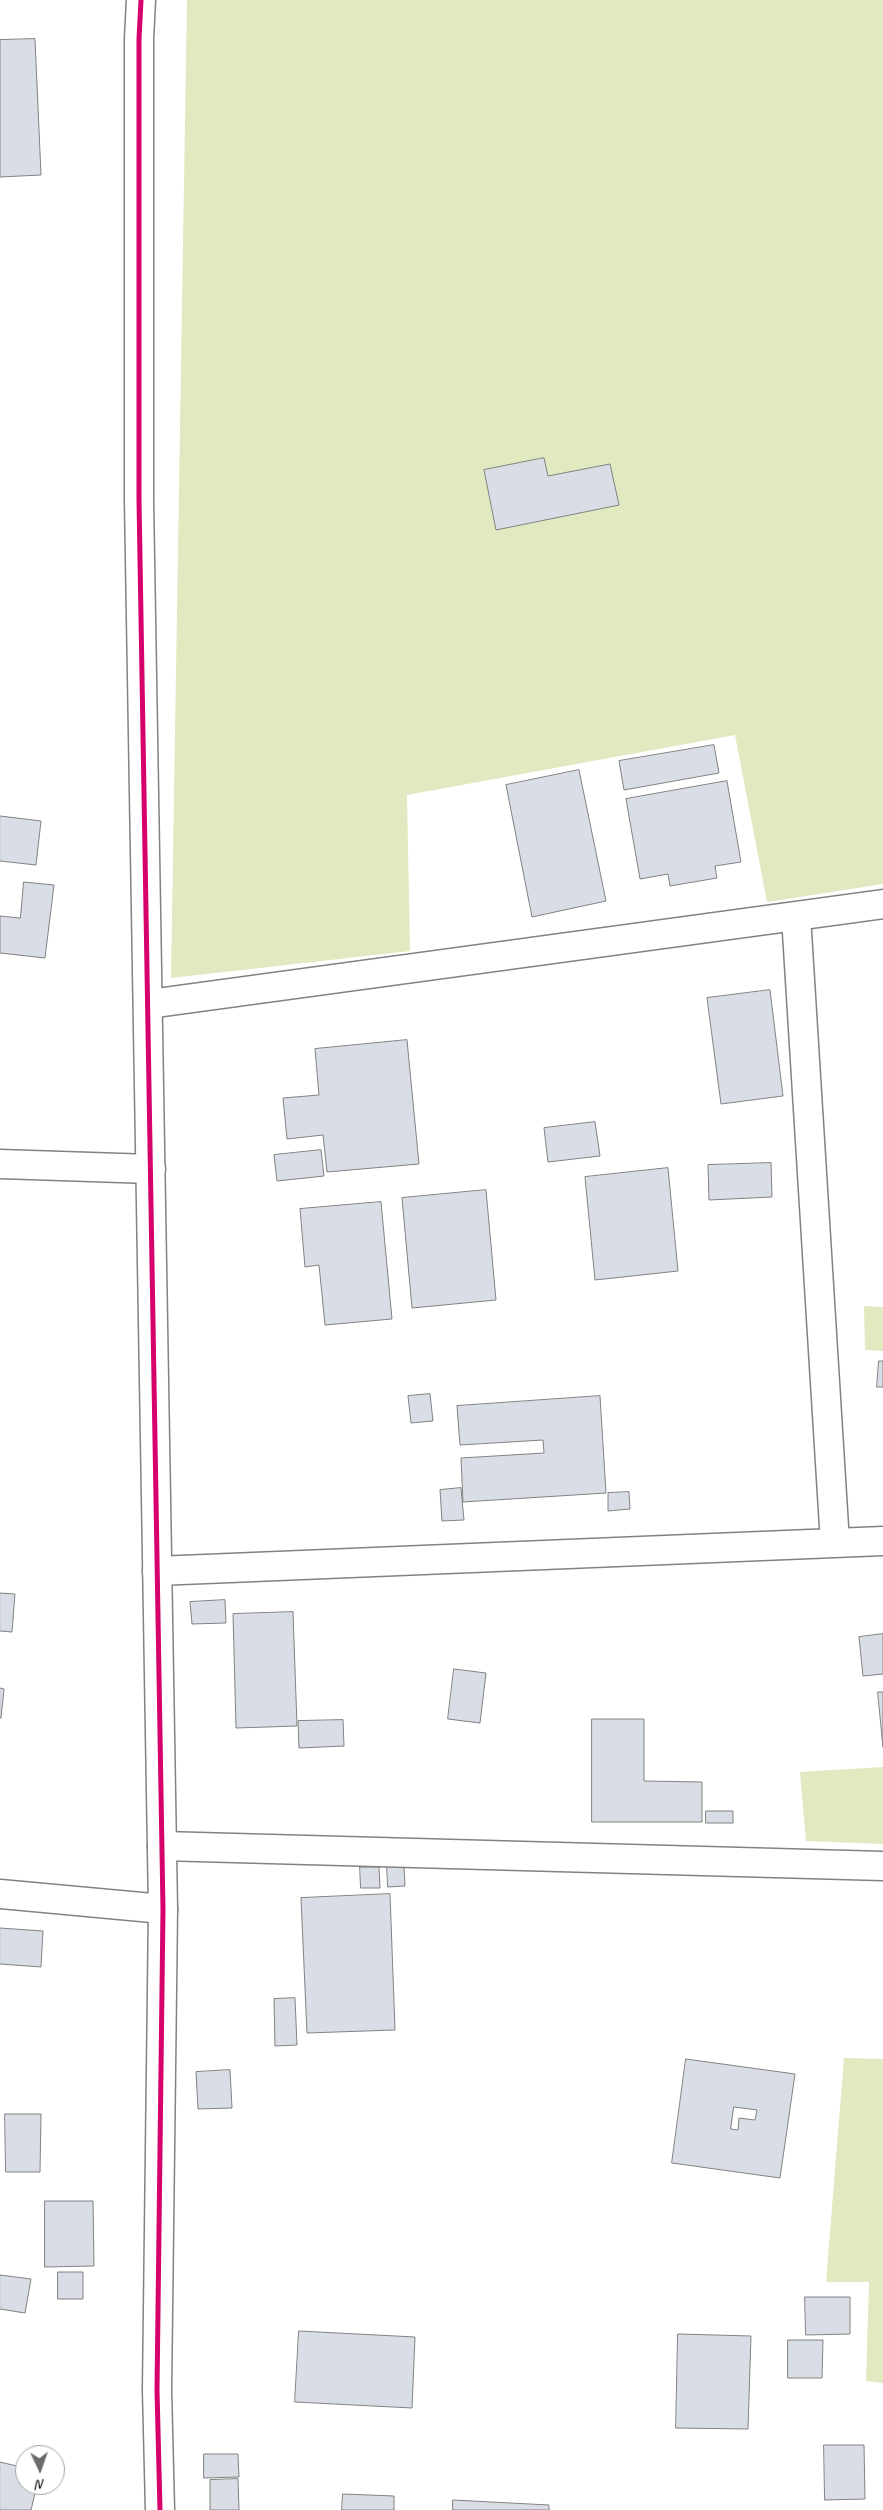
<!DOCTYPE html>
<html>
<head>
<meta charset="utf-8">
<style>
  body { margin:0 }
  #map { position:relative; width:883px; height:2510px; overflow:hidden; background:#fff; font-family:Caveat,sans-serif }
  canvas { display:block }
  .north { position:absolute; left:15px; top:2445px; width:50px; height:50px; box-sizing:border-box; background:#fff; border:1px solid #a4a4a4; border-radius:50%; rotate:177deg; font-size:14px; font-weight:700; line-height:20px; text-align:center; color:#1c1c1c }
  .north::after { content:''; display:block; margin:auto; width:18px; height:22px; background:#6b6b6b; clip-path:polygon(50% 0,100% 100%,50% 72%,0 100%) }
</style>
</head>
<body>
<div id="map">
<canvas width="883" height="2510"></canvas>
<div class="north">N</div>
</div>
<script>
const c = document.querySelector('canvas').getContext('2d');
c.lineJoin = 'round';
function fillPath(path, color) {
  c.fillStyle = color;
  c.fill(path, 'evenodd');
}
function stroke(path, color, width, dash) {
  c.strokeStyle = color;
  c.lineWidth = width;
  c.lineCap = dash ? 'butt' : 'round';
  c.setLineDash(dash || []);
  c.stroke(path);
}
fillPath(new Path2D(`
  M187,0h696v884l-116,18 -32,-167 -328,60 3,156 -239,27z
  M864,1306l19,1v44l-18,-1z
  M883,1767v77l-77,-3 -6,-69z
  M844,2058l39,1v324l-17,-2 3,-99h-43z`), '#e0e9c0');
const building = new Path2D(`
  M35,39l6,136 -41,2v-137z
  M544,458l4,18 62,-12 9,41 -123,25 -12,-60z
  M714,745l5,28 -95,17 -5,-29z
  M579,770l27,131 -74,16 -26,-132z
  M727,781l14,81 -26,4 2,12 -47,8 -2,-12 -28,5 -14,-80z
  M0,816l41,5 -5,44 -36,-4z
  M24,882l30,3 -9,73 -45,-5v-37l20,2z
  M770,990l13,106 -62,8 -14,-106z
  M407,1040l12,124 -92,8 -4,-37 -36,4 -4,-41 36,-3 -4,-46z
  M595,1122l5,34 -52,6 -4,-34z
  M321,1150l3,26 -47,5 -3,-26z
  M771,1163l1,34 -63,3 -1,-35z
  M668,1168l10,103 -83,9 -10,-103z
  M486,1190l10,110 -84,8 -10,-110z
  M381,1202l11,117 -67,6 -6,-60 -14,2 -5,-58z
  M879,1361h4v26h-6z
  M430,1394l3,27 -22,2 -3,-27z
  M600,1396l6,97 -143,9 -2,-44 83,-5 -1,-13 -83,5 -3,-39z
  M461,1488l3,32 -22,1 -2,-31z
  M629,1492l1,17 -22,2v-18z
  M0,1593l15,1 -3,38 -12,-1z
  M225,1600l1,23 -34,1 -2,-22z
  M293,1612l4,114 -61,2 -3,-114z
  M883,1634v40l-20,2 -4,-39z
  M454,1669l32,4 -6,50 -32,-4z
  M0,1688l4,1 -3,29h-1z
  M878,1692h5v55z
  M592,1719h52v62l58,1v40h-110z
  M343,1720l1,26 -45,2 -1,-27z
  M706,1811h27v12h-27z
  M387,1866h17l1,20 -17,1z
  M360,1867h19l1,21h-19z
  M390,1894l5,136 -88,3 -6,-135z
  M0,1928l43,3 -2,36 -41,-3z
  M295,1998l2,47 -22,1 -1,-47z
  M686,2059l109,15 -15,104 -108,-15zM734,2107l23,3 -2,10 -16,-2 -1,12 -7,-1z
  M230,2070l2,38 -34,1 -2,-37z
  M5,2114h36l-1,58h-34z
  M45,2201h48l1,65 -49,1z
  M58,2272h25v27h-25z
  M0,2275l31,4 -6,34 -25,-4z
  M805,2297h45v37l-44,1z
  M299,2331l116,6 -3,71 -117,-6z
  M678,2334l73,2 -3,93 -72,-1z
  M788,2340h35l-1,38h-34z
  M824,2445h40l1,54 -40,1z
  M204,2454h34l1,23 -35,1z
  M0,2462l25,6v17h12l-6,25h-31z
  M238,2479l1,31h-29v-30z
  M343,2494l51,2v14h-52z
  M453,2500l96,5v5h-96z`);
fillPath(building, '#d9dde6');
stroke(building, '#828282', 1);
const minor = new Path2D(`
  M796,916l39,627
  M149,1004l734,-100
  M0,1164l151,5
  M157,1571l726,-30
  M162,1846l721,20
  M0,1894l163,15`);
const tertiary = new Path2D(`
  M141,0l-2,39v461l24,1409 -6,481 3,120`);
stroke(minor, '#828282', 31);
stroke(tertiary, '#828282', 31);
stroke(minor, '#fff', 28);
stroke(tertiary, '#fff', 28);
stroke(new Path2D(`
  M141,0l-2,39v461l24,1409 -6,481 3,120`), '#d6006c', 5);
</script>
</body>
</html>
